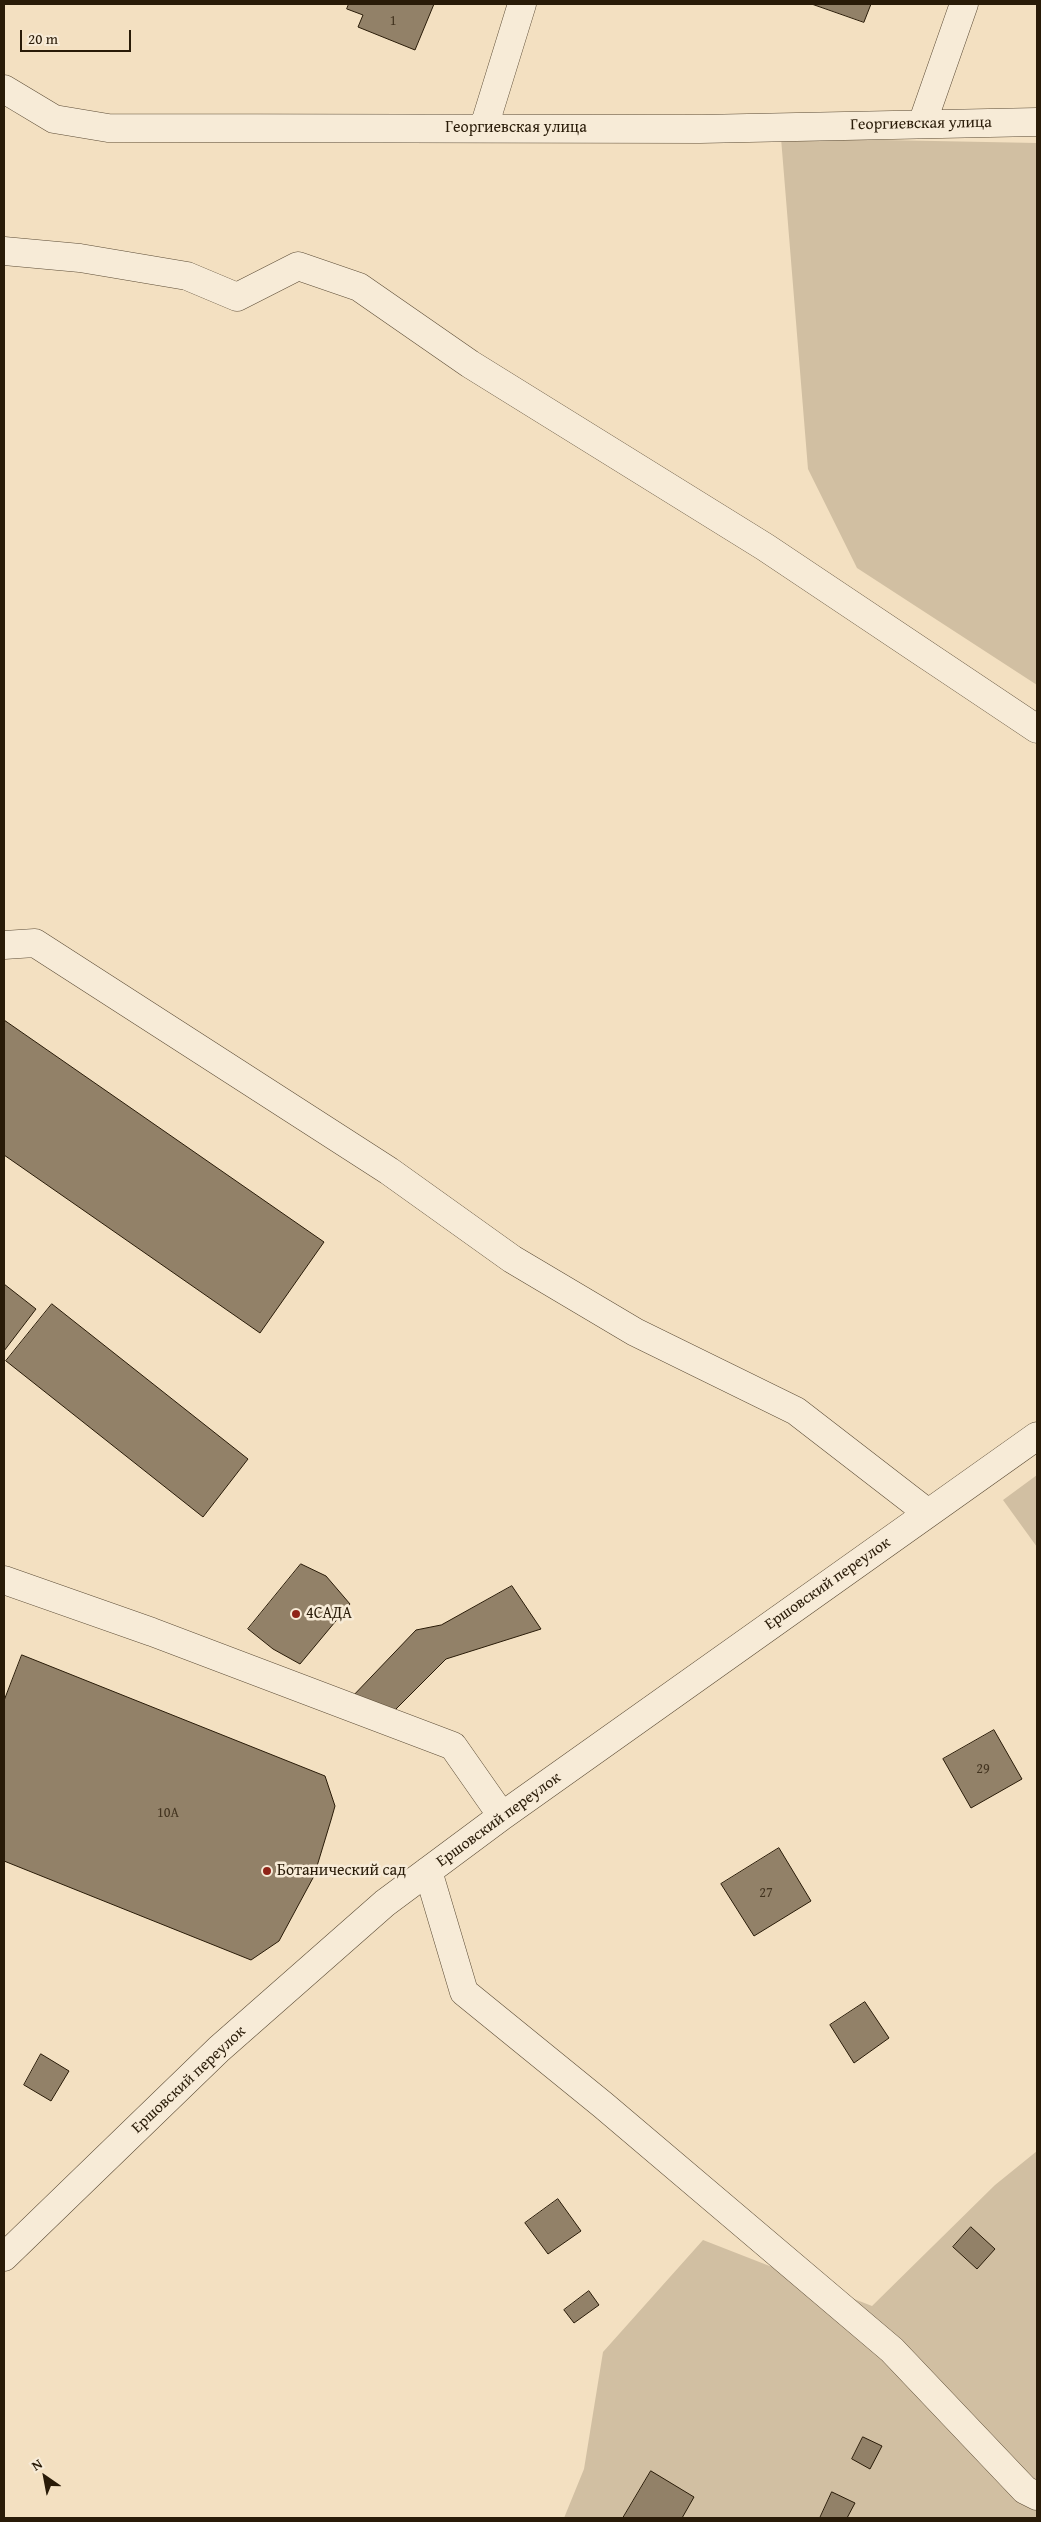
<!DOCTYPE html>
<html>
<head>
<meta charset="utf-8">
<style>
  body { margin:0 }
  #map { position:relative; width:1041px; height:2522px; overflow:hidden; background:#f3e0c1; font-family:"Gentium Book Plus",serif }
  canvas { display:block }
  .frame { position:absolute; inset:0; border:5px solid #291b08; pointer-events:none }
  .north { position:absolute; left:20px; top:2452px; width:50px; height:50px; -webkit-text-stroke:4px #f7ebd7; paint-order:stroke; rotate:327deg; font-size:14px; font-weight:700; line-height:20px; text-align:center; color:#291b08 }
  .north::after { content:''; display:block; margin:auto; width:18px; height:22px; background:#291b08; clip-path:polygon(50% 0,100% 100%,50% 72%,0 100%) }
  .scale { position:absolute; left:20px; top:30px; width:111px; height:22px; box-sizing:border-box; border:2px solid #291b08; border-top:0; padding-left:6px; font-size:15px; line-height:18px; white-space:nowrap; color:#291b08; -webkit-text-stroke:4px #f7ebd7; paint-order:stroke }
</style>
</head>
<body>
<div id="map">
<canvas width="1041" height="2522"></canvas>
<div class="frame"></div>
<div class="north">N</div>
<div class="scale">20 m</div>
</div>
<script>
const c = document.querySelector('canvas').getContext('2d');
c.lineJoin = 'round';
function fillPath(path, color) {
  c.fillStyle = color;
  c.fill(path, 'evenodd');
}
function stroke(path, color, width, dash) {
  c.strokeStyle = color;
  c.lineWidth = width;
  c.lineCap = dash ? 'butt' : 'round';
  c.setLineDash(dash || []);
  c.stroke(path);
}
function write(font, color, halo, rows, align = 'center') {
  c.font = font + ' "Gentium Book Plus",serif';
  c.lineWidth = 5;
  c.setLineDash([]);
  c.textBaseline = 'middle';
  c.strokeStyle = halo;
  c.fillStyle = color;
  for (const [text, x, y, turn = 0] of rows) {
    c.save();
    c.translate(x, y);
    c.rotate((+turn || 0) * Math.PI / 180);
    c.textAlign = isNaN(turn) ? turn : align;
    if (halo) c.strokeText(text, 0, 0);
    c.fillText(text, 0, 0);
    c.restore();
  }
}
fillPath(new Path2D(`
  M781,138l256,5v542l-180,-117 -49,-99z
  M1037,1475v72l-34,-47z
  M1037,2151v367h-473l20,-49 19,-117 100,-112 169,66 123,-121z`), '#d1bfa2');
const building = new Path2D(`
  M349,4h85l-19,46 -57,-23 5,-12 -16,-6z
  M812,4h59l-7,18z
  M4,1020l320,222 -64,91 -256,-178z
  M4,1284l32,25 -32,42z
  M52,1304l196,155 -45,58 -197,-156z
  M301,1564l25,12 24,28 -50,60 -27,-15 -25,-20z
  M512,1586l29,43 -95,30 -56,56 -40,-16 66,-69 25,-5z
  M22,1655l303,121 10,30 -4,14 -17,56 -35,65 -28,19 -247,-99v-160z
  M994,1730l28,49 -51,29 -28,-49z
  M779,1848l32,53 -57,35 -33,-52z
  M865,2002l24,36 -35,25 -24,-38z
  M41,2054l28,17 -18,30 -27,-16z
  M558,2199l23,32 -33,23 -23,-31z
  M971,2227l24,22 -18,20 -24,-22z
  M589,2291l10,14 -25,18 -10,-13z
  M863,2437l19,9 -12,23 -18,-10z
  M651,2471l43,26 -12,21h-59z
  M832,2492l23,11 -8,15h-27z`);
fillPath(building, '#928168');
stroke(building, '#291b08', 1);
const minor = new Path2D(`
  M4,89l50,30 54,9 592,1 337,-7
  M922,124l42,-120
  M484,127l38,-123
  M4,251l76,7 107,18 50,21 61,-31 61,21 111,77 295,183 272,182
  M4,945l31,-2 354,228 123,88 123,73 161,79 132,102
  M4,1580l148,52 301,114 49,70
  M428,1871l36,121 139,113 289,245 133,140 12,6
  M4,2257l215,-208 166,-146 117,-87 535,-380`);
stroke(minor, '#5c4c36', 29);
stroke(minor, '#f7ebd7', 28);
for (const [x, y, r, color] of [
  [296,1614,5,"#8f2418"],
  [267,1871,5,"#8f2418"]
]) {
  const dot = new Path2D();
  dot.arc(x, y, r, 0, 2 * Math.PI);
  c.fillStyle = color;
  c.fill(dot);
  stroke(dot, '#f7ebd7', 2);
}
write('14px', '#433420', null, [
  ["1",393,21],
  ["29",983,1769],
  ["10А",168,1813],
  ["27",766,1893]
]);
write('16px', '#291b08', '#f7ebd7', [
  ["Георгиевская улица",921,124,-1],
  ["Георгиевская улица",516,128],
  ["Ершовский переулок",828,1584,-35],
  ["Ершовский переулок",499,1820,-36],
  ["Ершовский переулок",189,2080,-43]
]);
write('16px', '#291b08', '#f7ebd7', [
  ["4САДА",306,1614],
  ["Ботанический сад",277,1871]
], 'left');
</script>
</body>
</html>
